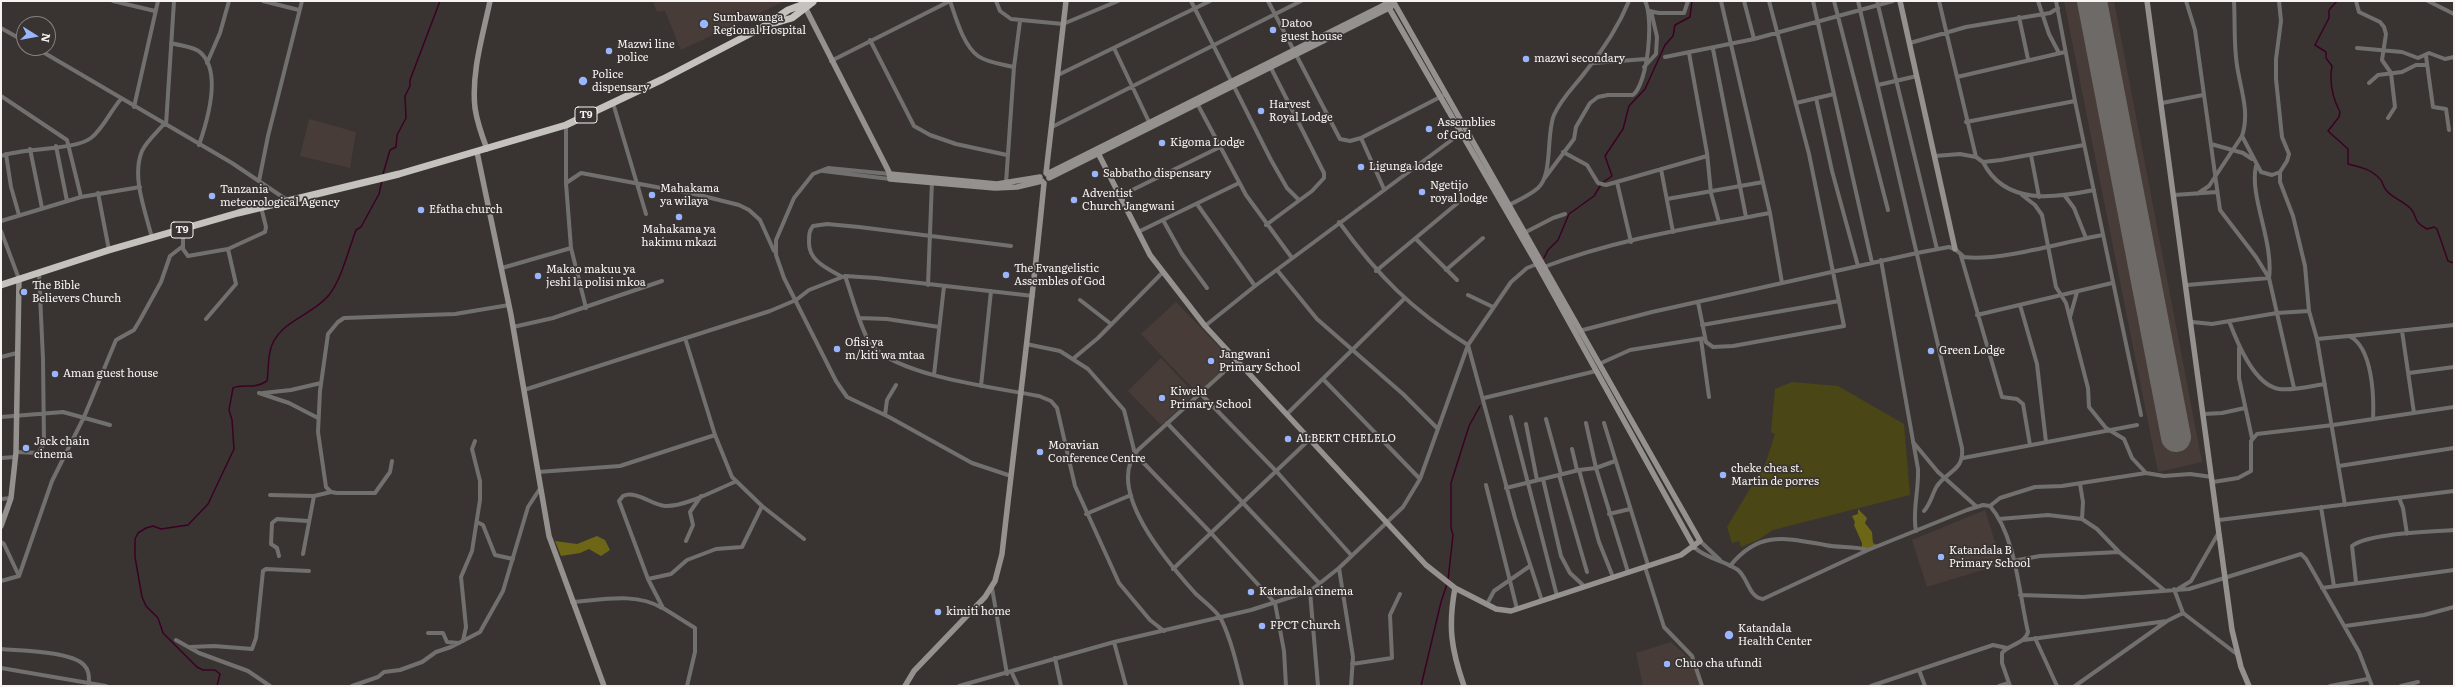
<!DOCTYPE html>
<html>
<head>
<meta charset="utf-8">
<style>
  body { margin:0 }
  #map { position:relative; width:2455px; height:687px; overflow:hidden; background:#393432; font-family:Literata,serif }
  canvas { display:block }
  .frame { position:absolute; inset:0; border:2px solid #f7f3f2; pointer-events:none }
  .north { position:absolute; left:16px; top:16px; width:40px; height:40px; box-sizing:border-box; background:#393432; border:1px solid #85807f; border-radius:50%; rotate:101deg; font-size:11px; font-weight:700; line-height:16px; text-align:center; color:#f7f3f2 }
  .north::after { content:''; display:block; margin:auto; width:14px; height:18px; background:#98b5fd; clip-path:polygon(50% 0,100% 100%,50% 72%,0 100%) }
</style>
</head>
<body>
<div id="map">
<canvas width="2455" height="687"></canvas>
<div class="frame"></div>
<div class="north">N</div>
</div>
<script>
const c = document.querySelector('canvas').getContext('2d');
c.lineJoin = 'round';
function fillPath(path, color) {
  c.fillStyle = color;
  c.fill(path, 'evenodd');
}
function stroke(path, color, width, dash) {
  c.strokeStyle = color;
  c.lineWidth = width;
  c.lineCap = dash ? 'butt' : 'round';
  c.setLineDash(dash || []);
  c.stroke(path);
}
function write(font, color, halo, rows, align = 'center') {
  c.font = font + ' Literata,serif';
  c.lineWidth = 3.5;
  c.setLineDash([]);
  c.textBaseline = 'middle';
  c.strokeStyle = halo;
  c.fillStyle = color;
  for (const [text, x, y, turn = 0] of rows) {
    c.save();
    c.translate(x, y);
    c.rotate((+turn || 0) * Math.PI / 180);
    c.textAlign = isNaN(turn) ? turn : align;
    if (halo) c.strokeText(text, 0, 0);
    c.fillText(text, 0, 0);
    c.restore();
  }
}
fillPath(new Path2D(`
  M653,1h132l-104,49 -16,-39 -8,1z
  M2064,1h50l88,461 -44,10z
  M309,119l47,13 -6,36 -50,-12z
  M1176,302l56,58 -34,34 -57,-60z
  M1161,358l34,36 -34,31 -33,-34z
  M1985,510l17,54 -75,23 -15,-47z
  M1671,642l22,20 7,24h-57l-7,-33z`), '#473c37');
fillPath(new Path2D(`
  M1792,382l46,4 66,38 6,71 -137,35 -15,10 -17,7 -2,-6 -7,2 -5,-16 39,-65 9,-28 -4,-2 4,-43z`), '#4a4615');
fillPath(new Path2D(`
  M1858,509l9,9 -2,5 7,9 1,11 4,2 -8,4 -7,-2v-4l-8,-18 1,-3 -3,-6 6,-2z
  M597,536l8,4 5,10 -9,6 -12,-7 -9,4 -19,3 -6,-15 22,3z`), '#6d6616');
stroke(new Path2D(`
  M2337,1l-8,9v8l-14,27 11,7v6l6,8c-3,17 0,31 8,46l-1,5 -11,14 20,18v15c12,3 23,5 32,15 3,3 3,8 6,11 6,8 18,11 25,19 7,8 1,12 16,20l7,-2 3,2 11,32 6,2
  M383,174l7,-24 6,-3 1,-12 9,-17 -1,-22 5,-10v-6l30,-79
  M1544,258l4,-8 10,-10 11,-26 25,-18 8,-13 10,-7 -7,-20 18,-27 6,-23 16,-17 20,-44 8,-9 2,-11 15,-8 2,-16
  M1448,580l5,-45 -2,-7v-45l18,-57 11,-20
  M217,686l3,-12 -5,-4h-12l-6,-3 -34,-34 -5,-15 -12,-12 -4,-9 -7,-40v-18l3,-6 8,-5 7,-2 8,3 27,-4 20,-21 26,-55 -2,-29 -3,-10 4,-22c10,-5 20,2 34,-7 2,-12 0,-24 5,-36 10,-25 41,-30 57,-50 13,-17 19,-44 27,-65l5,-3 18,-33 3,-14
  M1421,686l20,-84 6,-18`), '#3c0023', 1.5);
stroke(new Path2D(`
  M2092,1l84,436`), '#6e6a68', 30);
stroke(new Path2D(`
  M113,1l42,10
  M263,1l36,9
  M950,1c6,17 13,44 28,55 10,7 24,8 36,11
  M996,1l4,10 11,8 52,5 55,-23
  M1191,1l80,159 16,28 12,12
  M1268,1l72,138 10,2 11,-3 85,-44
  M1721,1l49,212 12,70
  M1744,1l10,38
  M1813,1l59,262
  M1834,1l54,209
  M1858,1l104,447c2,23 -14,22 -25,38 -5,8 -6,17 -13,25
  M1877,1l60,248
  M1939,1l37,156 7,5 18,-2 83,-15
  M2038,1l11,33 10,19
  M2056,1l19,100 66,314
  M2186,1l9,29 25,180 36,47 13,21 25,110
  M2279,1l2,20 -5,38v20l6,58 7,17 -2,7 -7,11v10l13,34 12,50 4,45 8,28 28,166
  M2356,1l3,11 21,10 4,5 2,7 -4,26 9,13 4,34 -7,11
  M2428,1l26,13
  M1649,11l10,2h25l4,-12
  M2019,17l9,42
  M1,28l23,13
  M870,40l44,86 16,9 26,9 51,11
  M171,43c9,3 23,3 30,10 21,20 6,69 -2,92
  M1910,43l56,-16 84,-14 8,-5
  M36,48l196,115 55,37
  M1114,48l36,76
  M2357,48l45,4 16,6 11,-5 16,6 9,-2
  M1713,49l33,168
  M1689,53l18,100 4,40 8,29
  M2426,56l7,51 13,2 3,21
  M1665,57l89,-18 139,-38
  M831,61l119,-60
  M207,63l13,-30 9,-32
  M1593,63l53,-4
  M1644,67l12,-13 1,-17 -6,-26
  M1058,75l152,-74
  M1957,77l108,-25
  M2369,83l9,-8 24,-3 14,-7h11
  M1878,85l39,-9
  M1,96l66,44 14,57
  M1816,98l16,73 26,95
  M613,103l33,111
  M1796,103l38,-9
  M2162,103l41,-8
  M1198,105l48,90 46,63
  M134,107l24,-106
  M1966,122l109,-21
  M166,125l8,-124
  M1052,127l249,-126
  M2242,136l19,36 11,3 8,-3
  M1361,138l23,51
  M2211,144l32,9 9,6
  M56,146l11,55
  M30,149l12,59
  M1563,152l24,13 11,18 8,2 101,-29
  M6,154l5,33 8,28
  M2031,155l8,42
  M1,156c24,-9 72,-5 90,-18 12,-9 20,-28 30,-39
  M1935,156l25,-2 16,3
  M1983,162c22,44 72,36 111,28
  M1661,169l12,63
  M823,171l67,8
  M890,174l-62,-6 -15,6 -19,24 -18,42v15l8,23 52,103 11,16 42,20 83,46 39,13
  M1544,179l30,-40 2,-12 14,-24 8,-6 10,-2h25c15,-12 21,-77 12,-94
  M259,181l9,-45 34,-135
  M1617,182l14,60
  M566,183l15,-10 118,22 40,10 10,5 11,10 14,31
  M1006,183l8,-116 6,-46
  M98,193l11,57
  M2197,194l12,-8 33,-50c9,-27 -4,-52 -6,-79 -2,-19 -1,-37 -2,-56
  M2022,195l13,10 7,10 14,72 10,16 22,85 1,19 17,21 18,11 8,19 14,15
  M2174,195l43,-3
  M1120,196l100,-49
  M2065,196l9,12 12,30
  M1667,199l96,-17
  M1197,204l58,82
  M1509,205c10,-5 21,-10 29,-17 15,-13 8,-54 16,-73 8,-18 21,-29 32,-44 17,-21 33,-46 43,-70
  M1163,220l19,34 25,34
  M1,221l80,-24 59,-10
  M1339,222c39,54 73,88 129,123l47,173 27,83
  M1266,225l46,-34 12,-13v-5l-53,-105
  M183,230v19l5,7 40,-7 37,-17 1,-5 -5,-20
  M1,231l18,48
  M1138,232l101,-49
  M1524,233l29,-15 12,-4
  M152,238c-6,-25 -21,-61 -10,-87 4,-9 15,-19 22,-27
  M1416,239l41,41
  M571,248l15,60
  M1961,256l41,141 15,2 6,5 7,41
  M1881,260l37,209c1,21 -6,43 -2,62
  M1544,267c72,-28 151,-40 226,-54
  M502,268l69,-20 -5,-65v-58
  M1277,270l40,49 86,75 35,35
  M1446,270l37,-32
  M1376,271l84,-70
  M845,276c6,16 18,62 28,71 31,30 124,41 166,49l12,5 6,7 18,78 44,97 31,37 14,11
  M842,277c-15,-9 -34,-16 -33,-36 0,-6 0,-10 4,-15l14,-2 32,3 152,19
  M928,285l4,-104
  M2187,285l82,-7c5,-36 -20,-82 -13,-112
  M1468,295l25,12
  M1080,300l31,24
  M1698,302l8,40 7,5 20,-1 111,-20 -35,-172 -40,-153
  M2020,305l17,59 9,78
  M1977,315l135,-32
  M2070,317l7,-25
  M860,318l27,1 52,8
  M206,319l30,-35 -8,-35
  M2229,321c8,21 25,64 50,68 14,2 32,-3 46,-5
  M2192,322l20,2 65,-11 32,-2
  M1702,325l137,-24
  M1205,326l50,-40 206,-153
  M513,327l40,-9 109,-37
  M1579,331l73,-19 265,-59 32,-6 6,2 9,8c35,5 102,-16 139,-22
  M2402,331l12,82
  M2350,336l104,-11
  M685,338l30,97 17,42 30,29 42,33
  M1701,339l8,58
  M2317,339l32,-3c24,11 25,62 24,83
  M1026,344l34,7 28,18 36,41 11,44 76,79 64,70 9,48 2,35
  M2239,348v30l13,60
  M1,357l16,-4
  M1074,358l24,-20 64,-65
  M1238,359l-100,91c-35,39 31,114 57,143 8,8 21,17 26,26 10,20 16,46 21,67
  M1599,364l31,-14 75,-12
  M2409,373l45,-6
  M934,375l10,-89
  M1323,379l97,100
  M981,386l10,-95
  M524,390l246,-79 26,-11 13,-10 36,-14 31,2 157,18
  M259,393l30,10 29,15
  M263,393l28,-3 30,-7
  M1200,393l77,79 74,83
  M1484,398l112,-27
  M1288,413l116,-114
  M2204,414l18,-1 23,-5
  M885,415l2,-15 9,-15
  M1,417l62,-5 47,13
  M1511,417l46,179
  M1546,419l15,55
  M1167,423l153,161
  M1586,423l10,45 32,104
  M1604,423l44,142
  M1526,424l11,56
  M1913,442l25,30 39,35
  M1572,449l5,21
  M16,452l22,1 6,-9 -1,-85 -4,-86
  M1,458l14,-1
  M1963,458l174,-33
  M392,461l-2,11 -15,21h-38l-6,-1 -5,-5 -8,-55 2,-41 8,-57 10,-12 6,-4 111,-4 54,-9
  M2339,466l115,-18
  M1579,470l20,72 14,35
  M538,472l82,-6 95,-31
  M1559,475l28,97
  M1543,479l18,77 9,17 14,13
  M2213,482l25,-4 13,-7v-30l6,-7 76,-9 121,-18
  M2080,484l3,18 -1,17
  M1486,485l31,124
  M1506,488l73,-18 17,-2 19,-7
  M270,495l44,1 17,-4
  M2399,498l4,10 4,26
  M1,499l10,-1
  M1990,506l10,-8 35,-11 27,-1 84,-13 18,3 26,-2 22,3
  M2321,507l13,79
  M1086,514l45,-19
  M1609,514l21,-5
  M1999,519l49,-4 34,4 15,10 22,23 45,38
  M2219,520l235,-29
  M477,522l6,3 12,30 18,4
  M686,541l7,-16 -3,-13 11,-16
  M1700,541l20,19
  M1,542l3,2 15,32
  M1694,547c12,12 30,13 44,23 10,8 11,28 25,29l105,-49 99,-40 16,-5 7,1c26,30 29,88 38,126 -3,12 -19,12 -26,21v10l8,23
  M303,554l11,-58
  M279,556l-2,-8 -6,-4 1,-21 5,-4 31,2
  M2013,561l27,-5 79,-4
  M1730,566c29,-36 56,-28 95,-21 15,3 29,1 43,5
  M1645,567l19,60 28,29 10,30
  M1339,568l14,89 -2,29
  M1173,569l138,-131
  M648,579l23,-5 16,-14 29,-11 26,-2 20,-41
  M1,581l18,-5 33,-95 32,-64 32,-77 18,-10 6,-10 21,-38 9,-26 13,-10
  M2356,582l-4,-36c16,-13 79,-14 102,-16
  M992,588l15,86
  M2322,588l132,-18
  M2174,589l9,24 55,42
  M2178,589l13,-8 28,-49
  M1310,591l8,95
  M2020,595l63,2 106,-8 112,-35 5,5 53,93 13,34
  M572,602c29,-2 64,-10 90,6
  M1487,604l7,-13 36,-25
  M2345,626l79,-11 30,-8
  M428,633h15l4,9 12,1
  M2035,638l22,48
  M176,640l23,13 49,18 22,15
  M2024,640l143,-19
  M463,641l3,-14 -5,-50 11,-26 8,-51v-19l-8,-32 3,-8
  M1114,642l12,44
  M190,647l24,-1 38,3 4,-11 7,-67 3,-2 43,2
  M1,649c20,2 69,2 83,16 5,5 5,11 5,18
  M1055,658l6,28
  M1352,664l40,-6 -2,-43 10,-21
  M1,668l105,18
  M1919,670l6,16
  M1012,673l6,13
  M352,686l26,-9 6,-5 16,-2 22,-8 14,-10 15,-5 29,-15 23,-41 25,-84 13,-20
  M687,686l8,-34v-24l-32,-20 -15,-29 -29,-78 4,-5c13,-6 29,9 42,10 20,1 52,-17 70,-24
  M959,686l155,-44 137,-32 59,-19 29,-23 64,-61 17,-28 48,-134 43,-63 16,-14 10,-4
  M1871,686l122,-41 14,3
  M1999,686l10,-3
  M2075,686l92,-65 16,-8
  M2330,686l38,-7
  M2401,686l17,-4`), '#72706e', 4);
stroke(new Path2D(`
  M1385,1l152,263 157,283
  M1900,1l55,248
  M2147,1l85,629 9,37 8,19
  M806,9l83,163 1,7 105,9 22,-1 25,-6
  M487,149c-5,-13 -10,-27 -12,-41 -4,-35 8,-73 15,-107
  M1097,151l53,104 55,71 221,239 29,23 41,21 15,2 170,-56 19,-14 -307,-540
  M477,152l34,163 38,221 55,150
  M1046,173l20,-172
  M890,174l107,10 43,-7
  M1047,174l343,-172
  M1049,178l342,-171
  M1,526l10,-28 5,-46 3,-173
  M1455,588c-7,38 -4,61 9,98
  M905,686l9,-15 71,-74 10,-16 7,-27c14,-124 30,-247 42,-371`), '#94918e', 5.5);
stroke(new Path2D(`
  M768,25l24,-7 21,-16
  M1,285l108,-35 129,-37 161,-39 167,-49 97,-46 100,-52 25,-17 24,-9`), '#c5c1bc', 7);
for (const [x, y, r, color] of [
  [704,24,5,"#98b5fd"],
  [1273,30,4,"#98b5fd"],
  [609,51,4,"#98b5fd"],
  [1526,59,4,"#98b5fd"],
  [583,81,5,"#98b5fd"],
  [1261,111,4,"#98b5fd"],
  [1429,129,4,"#98b5fd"],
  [1162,143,4,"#98b5fd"],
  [1361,167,4,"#98b5fd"],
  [1095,174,4,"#98b5fd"],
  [1422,192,4,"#98b5fd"],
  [652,195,4,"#98b5fd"],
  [212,196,4,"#98b5fd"],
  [1074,200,4,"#98b5fd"],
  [421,210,4,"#98b5fd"],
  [679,217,4,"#98b5fd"],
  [1006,275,4,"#98b5fd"],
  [538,276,4,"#98b5fd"],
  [24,292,4,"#98b5fd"],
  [837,349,4,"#98b5fd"],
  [1931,351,4,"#98b5fd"],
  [1211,361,4,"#98b5fd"],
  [55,374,4,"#98b5fd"],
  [1162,398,4,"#98b5fd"],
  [1288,439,4,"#98b5fd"],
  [26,448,4,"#98b5fd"],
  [1040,452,4,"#98b5fd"],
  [1723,475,4,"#98b5fd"],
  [1941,557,4,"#98b5fd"],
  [1251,592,4,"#98b5fd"],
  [938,612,4,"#98b5fd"],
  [1262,626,4,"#98b5fd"],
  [1729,635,5,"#98b5fd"],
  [1667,664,4,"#98b5fd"]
]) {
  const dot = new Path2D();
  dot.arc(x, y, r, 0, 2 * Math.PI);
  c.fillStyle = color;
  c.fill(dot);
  stroke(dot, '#393432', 1.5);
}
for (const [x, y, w] of [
  [586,115,22],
  [182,230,22]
]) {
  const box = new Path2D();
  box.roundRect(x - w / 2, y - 8, w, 16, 3);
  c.fillStyle = '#393432';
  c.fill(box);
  stroke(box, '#f7f3f2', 1);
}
write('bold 10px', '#f7f3f2', null, [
  ["T9",586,115],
  ["T9",182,230]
]);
write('11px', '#f7f3f2', '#393432', [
  ["Sumbawanga",713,18],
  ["Regional Hospital",713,31],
  ["Datoo",1281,24],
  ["guest house",1281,37],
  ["Mazwi line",617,45],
  ["police",617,58],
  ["mazwi secondary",1534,59],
  ["Police",592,75],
  ["dispensary",592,88],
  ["Harvest",1269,105],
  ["Royal Lodge",1269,118],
  ["Assemblies",1437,123],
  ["of God",1437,136],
  ["Kigoma Lodge",1170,143],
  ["Ligunga lodge",1369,167],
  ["Sabbatho dispensary",1103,174],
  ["Ngetijo",1430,186],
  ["royal lodge",1430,199],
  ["Mahakama",660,189],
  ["ya wilaya",660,202],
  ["Tanzania",220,190],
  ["meteorological Agency",220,203],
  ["Adventist",1082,194],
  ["Church Jangwani",1082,207],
  ["Efatha church",429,210],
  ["Mahakama ya",679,230,"center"],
  ["hakimu mkazi",679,243,"center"],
  ["The Evangelistic",1014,269],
  ["Assembles of God",1014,282],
  ["Makao makuu ya",546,270],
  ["jeshi la polisi mkoa",546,283],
  ["The Bible",32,286],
  ["Believers Church",32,299],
  ["Ofisi ya",845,343],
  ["m/kiti wa mtaa",845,356],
  ["Green Lodge",1939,351],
  ["Jangwani",1219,355],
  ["Primary School",1219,368],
  ["Aman guest house",63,374],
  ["Kiwelu",1170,392],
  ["Primary School",1170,405],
  ["ALBERT CHELELO",1296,439],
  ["Jack chain",34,442],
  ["cinema",34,455],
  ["Moravian",1048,446],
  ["Conference Centre",1048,459],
  ["cheke chea st.",1731,469],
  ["Martin de porres",1731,482],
  ["Katandala B",1949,551],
  ["Primary School",1949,564],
  ["Katandala cinema",1259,592],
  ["kimiti home",946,612],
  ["FPCT Church",1270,626],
  ["Katandala",1738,629],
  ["Health Center",1738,642],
  ["Chuo cha ufundi",1675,664]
], 'left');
</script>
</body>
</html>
